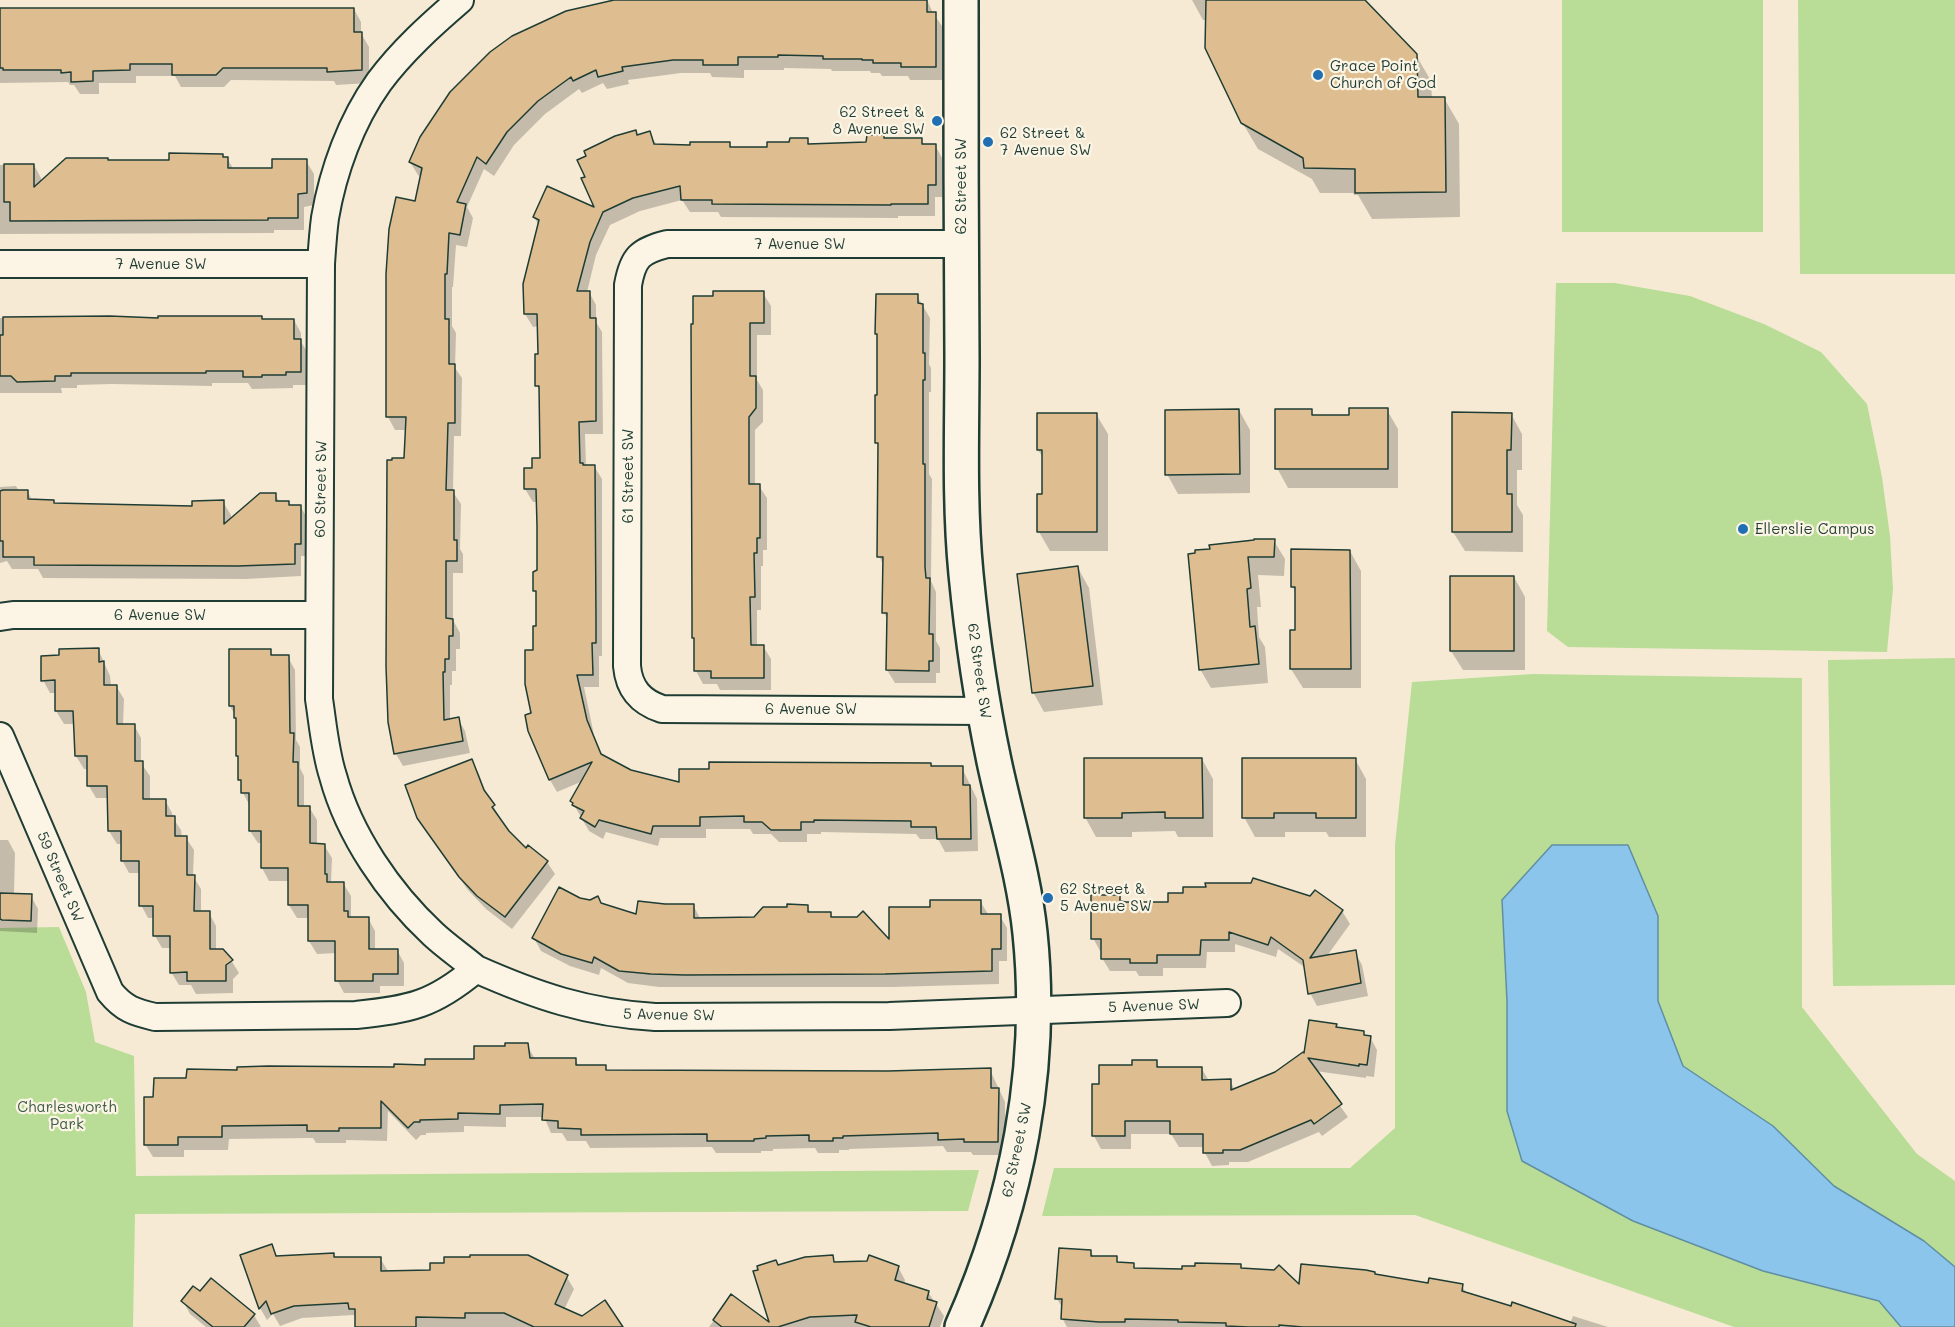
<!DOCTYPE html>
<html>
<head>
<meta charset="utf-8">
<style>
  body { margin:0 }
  canvas { display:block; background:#f6ead4 }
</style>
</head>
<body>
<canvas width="1955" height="1327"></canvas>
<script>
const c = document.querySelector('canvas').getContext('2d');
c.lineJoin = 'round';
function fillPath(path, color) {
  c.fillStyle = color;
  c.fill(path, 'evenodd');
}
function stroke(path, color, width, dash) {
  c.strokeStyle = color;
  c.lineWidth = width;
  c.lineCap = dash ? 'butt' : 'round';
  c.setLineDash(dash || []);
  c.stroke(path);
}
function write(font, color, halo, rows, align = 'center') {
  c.font = font + ' Mali,sans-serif';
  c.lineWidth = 4.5;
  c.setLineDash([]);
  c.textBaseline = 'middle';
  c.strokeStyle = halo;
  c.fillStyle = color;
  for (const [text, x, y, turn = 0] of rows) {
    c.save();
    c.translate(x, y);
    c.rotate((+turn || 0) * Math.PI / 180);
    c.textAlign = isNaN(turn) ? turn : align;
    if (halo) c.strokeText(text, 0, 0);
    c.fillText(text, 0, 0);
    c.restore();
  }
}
fillPath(new Path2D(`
  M1562,0h201v232h-201z
  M1798,0h157v274h-155z
  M1556,283h59l75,13 74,28 57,28 46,52 15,73 8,59 3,53 -6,63 -319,-5 -21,-16z
  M1955,658v327l-122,1 -5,-326z
  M1533,674l269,4v329l115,147 38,27v146h-221l-319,-112 -373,1 12,-48h296l45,-40v-283l17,-163z
  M59,927l27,65 9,50 39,14 2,120 843,-6 -11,41 -833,3 -2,113h-133v-399z`), '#b9dd97');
const water = new Path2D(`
  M1552,845h76l30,71v85l25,65 90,60 61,60 90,55 31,26v60h-54l-22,-26 -116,-30 -130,-50 -111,-60 -15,-50v-110l-5,-101z`);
fillPath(water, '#8bc5eb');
stroke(water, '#608fa2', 1.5);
fillPath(new Path2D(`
  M622,0h305l6,13 9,13v54h-32l-2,-4h-26l-2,-3h-9l-1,-2h-38l-1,-2 -47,-1v2h-40v8l-32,-1 -2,-4h-29l-53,7 1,4 -22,5 -4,-6 -21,10 -3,-4 -34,25 -31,31 -20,31 -10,-7 -17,38 6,11 -6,29 -11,-2 -3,42h-1v39l4,7 -1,35 7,10 -1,58h-7l-1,56 8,12 -1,45 3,5v19h-10v47l7,13v16h-4v22h-4v14h-2v35l8,-1 7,12 5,22 -67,13 -7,-12 11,-324h-12l-7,-13 28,-214 5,-26 -3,-2 -8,-13z
  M1192,0h171l53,55 15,26 1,18 12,-1 15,26 1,93 -88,2 -14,-24h-4l-1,-2h-33l-8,-14 -54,-30 -16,-27 -35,-102h-4z
  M354,9l7,13v11l8,14v36l-33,2 -2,-4 -103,-1 -7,7h-43l-6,-11h-39v7h-37v11h-19l-6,-9h-4l-2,-3 -68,1v-73z
  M649,133l8,12 34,1 38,-2 2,5h37l39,-9 3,5 58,-1 15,-8 2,4h36l3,5h11l7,13v39h-7v19h-37v2l-177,-1 -3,-5h-28l-8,-12 -42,11 -30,14 -14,30 -9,37h2l7,13v17l6,10 1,102h-18l1,32h8l8,13v177h-3v31h-15l10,48 9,21 27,15 51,13 250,-19 1,3h30l15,31 1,52 -33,1 -7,-13h-18l-4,-5 -95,-2v2h-14v8h-28l-8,-8h-18l-3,-5h-44v9h-46l-2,8 -52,-14 -3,7 -14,-8 -15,-26 9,-24 -26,11 -7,-12 -20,-49 2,-16 2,-63 3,-24 1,-32 -4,-6 5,-19 -1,-69h-5l-8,-13 9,-19 8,-11 -1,-66 -4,-7 2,-31v-29l-6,1 -8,-13 14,-88 -5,-9 63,-7 41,-74z
  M227,158l7,12 40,-1 32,-8 8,13v31l-10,2v23h-30v3l-274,1v-69h34l7,13v5l68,-21z
  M763,293l8,13v29h-14v45l6,10v32l-8,8v56h4l8,12v52h-4v16h-2v44h-4v36h6l8,13v31h-51l-3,-6h-14l-7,-13v-29l-3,-4v-312z
  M917,296l13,22 -1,46 2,4v24h-2v82l3,5 -1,102 5,11v49l4,7v25h-4v10h-41l-8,-13 1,-50 -4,-7v-47l-5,-10v-110l-2,-4z
  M0,318h262l1,2h31l7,13v9l7,11v32h-15v3l-41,1 -4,-6h-36v3l-100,-2 -35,1v3h-16l1,5h-62z
  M1239,410l11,20v63l-72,1 -11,-20z
  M1311,410l3,6h37l36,-6 11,19v59h-110l-11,-20z
  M1096,414l12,20v117h-58l-11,-19 5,-37v-36l-6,-9z
  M1511,414l11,20v36h-5v35l6,10v37l-58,-1 -12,-19z
  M16,486l3,5h8l6,10 22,4 139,3 29,-6 8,13v5l44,-26 5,9h8l2,4h11l7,13v36h-7v20l-55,3 -203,-1 -5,-9h-26l-5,-8 -7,2v-76z
  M1274,541l11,18 -1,17 -26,-1 3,32h-4l2,30 6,10 3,36 -57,5 -11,-19 -10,-114z
  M1350,551l11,20v117h-58l-12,-19 6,-38v-36l-5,-9z
  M1078,568l11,20 14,117 -59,7 -11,-20z
  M1514,577l11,20v73h-62l-12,-19z
  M98,649l12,27 1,10h5l8,13 -1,26h11l7,13v25l9,13v25l15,-1 7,13 1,5 8,12 1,8h4l8,12 -1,26 8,13v24h8l7,13v24l15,10 8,13 -6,6v14l-37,1 -5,-9h-12l-8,-13v-24h-9l-7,-12v-18h-7l-7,-13v-32h-12l-7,-13v-16h-5l-8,-13v-33h-13l-7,-12v-17h-5l-8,-13 -1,-32h-11l-8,-13v-18h-6l-7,-13z
  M270,651l4,6h14l7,13 1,70 4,7v21l4,8v31h5l8,13v25h7l8,13 -1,25h12l8,13v23l17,-1 7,13v19h22l7,13v23h-24v7h-36l-7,-13v-27l-20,1 -8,-13v-23h-12l-8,-13v-24h-20l-7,-13v-25h-4l-8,-12v-25l-7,-13v-8l-3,-5v-21l-3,-3 1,-35 -8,-15z
  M1202,759l11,20v58h-35l-3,-6 -43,1v5h-36l-11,-20z
  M1355,759l11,20v58h-37l-3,-5h-41v5h-30l-11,-20z
  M472,761l7,13 9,24 13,21 -1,1 26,31 21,11 8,12 -43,55 -26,-20 -18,-19 -42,-59z
  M0,840h8l7,13 -1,41 17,2 7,13 -1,24 -37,-2z
  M1119,897l4,6 219,8 8,13 -23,32 28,-4 7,13 6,31 -51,10 -7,-13 -4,-25 -28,-19 -2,8 -41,-13v8h-28l-1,16h-43v8h-24l-3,-5h-26l-8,-13v-7h-2l-7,-13z
  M579,899l59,17 27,-11h28l7,13h55l52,-12 4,8h20l2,4 58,24 40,-33 49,-8 8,13 12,2 7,12v33h-8v23l-106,3h-234l-31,-4 -27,-15 -2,7 -29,-9 -29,-15 -7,-13z
  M1336,1026l2,3 25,4 3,4h4l7,13 -3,27 -8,-1v2l-51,-7 33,46 -26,19 -3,-4 -71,30h-19v3l-17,1 -7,-13v-6h-26l-8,-13h-40v15h-30l-7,-13 6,-50 33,-20 23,-4 4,7h42l7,12h21l5,9 41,-17 29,-16z
  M527,1045l8,14 40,1 4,6h26l3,6h280l102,-2 15,32v53h-32l-2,-3h-24l-4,-6 -94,3v1h-10v3h-21l-3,-5 -42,1v2h-12v2h-45l-4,-6 -122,1 -4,-7h-19l-5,-8h-11l-7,-16h-38v10l-42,-1v6l-38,1v2h-5l-5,5 -28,-29 -1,30 -41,-1v3h-30l-3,-5 -84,1 -1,11h-44v7h-31l-8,-13 251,-75 79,-8 31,-13z
  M271,1246l7,11 55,-3 2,4h45l8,13 178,5 8,13 -10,21 18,7 39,10h-265v-8l-2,-4 -52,3 -22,8 -7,-12 -6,6 -7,-12 -18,-52z
  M1091,1251l3,7h22l3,6h14l3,6h47l57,-4 3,4 58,17 74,-12 54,10 33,1 5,8 103,30 3,-8 35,11h-541l-5,-9 1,-9 -6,-10z
  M832,1257l4,7 62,3 7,13 -1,4 24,8 16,24 -4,11h-231l23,-31 40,29 7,-58z
  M183,1301l71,14 7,12h-55l-16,-13z`), '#0003');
const building = new Path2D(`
  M614,0h313v12h9v55h-35v-4h-28v-3h-11v-1h-39v-3l-45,-1v2h-40v8h-35v-5h-30l-51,7 1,4 -25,6 -2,-7 -23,11 -2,-4 -33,24 -31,31 -21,32 -9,-7 -20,45 9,2 -6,31 -11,-2 -2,41h-2v45h4v45h6v59h-7l-2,67h8v50h3v21h-11v57l7,1v17h-4v23h-4v13h-2l1,48 15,-3 4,24 -69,13 -6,-32 -2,-56 1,-206h5v-2h12l2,-41h-20v-143l3,-45 7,-32 19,4 7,-33 -13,-6 11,-25 30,-45 40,-40 22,-16 54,-25z
  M1206,0h159l52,54 1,43h27l1,95 -91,1v-24l-51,-1 -1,-10 -62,-35 -36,-75z
  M0,8h354v24h8v38l-35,2v-4h-104l-7,7h-44v-11h-42v6l-37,1v10l-22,1v-10l-10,1v-3h-58v-2h-3z
  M636,130l1,5 13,-4 4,13 36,1v-3h40v5h37v-5h22l1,-4h18v6l58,-2 1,-7h17v3h38v6h14v41h-8v19h-37v1l-179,-1v-4h-31l-1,-14 -47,12 -30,14 -13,30 -13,49h13v27h6v103l-17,1 1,41h3v2h12l1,154v24h-4l1,32h-16l10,45 14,34 30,16 48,12v-13h30v-7l222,1v3h32v19h7l1,54h-34l-1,-12h-25v-6l-97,-1v2h-13v8h-30l-9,-8h-18v-6l-44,1v9h-47l-2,8 -52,-14 -4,7 -15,-9 4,-7 -12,-6 1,-2 -3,-2 22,-39 -43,18 -21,-49 -3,-16 6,-2 -6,-29v-34h8v-24h3v-35h-3v-19l4,-2v-44l-1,-37h-12v-21h8v-10h8l-1,-72h-4v-32h3l-1,-40h-13l-1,-30 16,-64 -6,-3 14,-31 47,21 -13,-29 4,-1 -8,-17 9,-4 -2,-5 31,-15z
  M169,153l54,1v3h5v11h44v-9h35v34l-9,1v24h-30v2l-258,1v-19h-6v-38h30v23l32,-29h42v2h61z
  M713,291h51v32h-14v53h6v32l-7,9v67h11v54h-3v15h-3l1,44h-5l1,48h13v33h-53v-7h-17v-33h-2v-25l-1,-289h2v-28h20z
  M876,294h42v9l5,1v49h2v27h-2v84h2v103l1,11h4l-1,56h4v27h-4v10l-43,-1 1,-57h-5l1,-56h-6l1,-114h-3v-48h2v-61h-2z
  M110,316l48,2v-2h104v3h32v20h7v33h-15v3h-24v2h-19v-6h-37v2h-135v3h-16v5l-38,1 -6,-6h-11v-41h3v-18z
  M1349,408h39v61h-113v-60h37v6h37z
  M1239,409l1,65 -75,1v-65z
  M1452,412l60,1 -1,37h-4v44h5v38h-60z
  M1037,413h60v119h-60v-38h5v-44h-5z
  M3,490h25v9l26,1v3l138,3v-5l32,-1v24l36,-31h16v8h13v4h12v39h-6v20l-57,2 -204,-1v-8h-31v-16h-3v-50z
  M1254,539h21l-1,18h-26l3,31 -4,1 3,38 5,-1 4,38 -60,6 -11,-116 7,-1v-3l15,-1 -1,-4 45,-5z
  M1291,549l59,1 1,119h-61v-39h5v-43h-4z
  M1078,566l15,120 -61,7 -15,-119z
  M1450,576h64v75h-64z
  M99,648v14l5,-1v24h13v39h18v37h8v38h23v17h9v20h12v39h8l-1,36h16v38h13l10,11 -7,5v16h-39v-9l-17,1v-37h-17v-30h-14v-45h-18v-30h-13l-1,-45h-20v-30h-12l-2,-45h-18v-31l-14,1v-25l18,-1v-6z
  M229,649h42v6h18l1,78h4l-1,29h5v44h12v37l15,1v30h2v8h17v29h4v6h21v32h29v25h-25v7h-38v-40h-27v-36h-20v-37h-27v-37h-12v-38h-8v-13h-3v-24h-2v-38h-2v-12h-5z
  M1084,758h118l1,60h-38v-6l-43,1v5h-38z
  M1242,758h114v60h-40v-5h-42v5h-32z
  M472,759l12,31 11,15 -3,2 17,24 17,17 2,-3 20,16 -43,56 -28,-21 -18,-19 -42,-59 -12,-33z
  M1253,878l57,18 5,-6 28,20 -33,48 46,-8 5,33 -53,11 -5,-34 -32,-23 -3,8 -39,-13v8h-28l-1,15h-43v8h-27v-4h-29v-20h-10v-44h29v6l6,1h42v-9h15v-6h23l-1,-4h46z
  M559,887l21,11 10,2 8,-4 3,7 35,11 2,-13 27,3h29v14l60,-1 9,-10h24v-3l21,1v7h23v5h26l6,-6 26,28v-32h41v-7h51v14h20v35h-9v22l-107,3 -200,1 -34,-1 -32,-3 -25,-14 -2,6 -31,-9 -29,-16z
  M0,893l32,1 -1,27 -29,-1 -2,-1z
  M1309,1020l28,4 -1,3 28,4v4l7,1 -4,29 -8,-1v2l-51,-8 34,46 -28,20 -3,-4 -71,30h-17v3h-20v-19h-33v-13h-45v15h-33v-52h7v-19h33v-5h25v7h45v13l29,-1v11l44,-18 28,-20 1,1z
  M505,1043h23l2,15h46v7h30v5l282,1 103,-3v20h8l-1,54h-34v-3l-26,1v-7l-95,3v2h-10v3h-24v-6l-43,1v2l-12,1v2h-47v-7l-126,1v-6l-23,-1v-7l-16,-1 1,-16 -43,1v9l-42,-1v6l-38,1v2h-6l-6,6 -27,-27v27h-42v3h-32v-6l-85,1v11h-44v8h-34v-48h9l1,-19h32l1,-9 50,1v-3l31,-1 126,1v-3l31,1v-6h49v-13h31z
  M272,1244l4,12 58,-3v4h47v14l49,-1v-7h14v-6h26v-2h58l40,20 -13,29 27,12 23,-16 18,27h-89l-30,-14h-39v5l-49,-1v10h-61v-18h-6l-1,-6 -54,3 -23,8 -5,-13 -7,8 -19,-54z
  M1059,1248l32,2v6h26v6l17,1v5l48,1v-3h13v-3l46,1v4l33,2 5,-5 20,19 2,-20 65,6 9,2v2l53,9 1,-5 34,6 -1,7 49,15 1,-4 64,22 -1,3h-272l-24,-2v2h-30l-23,-1v-3l-48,-1v-2l-53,-1v3h-26l-38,-3 1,-20h-7z
  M833,1255l1,7 33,-1 2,-6 30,11 -4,14 34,11 -2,8 10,3 -8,25h-58l-16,-5 2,-7 -47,2 -32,10h-56l-9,-7 18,-26 38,28 -16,-51 5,-1 -1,-4 19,-6 2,5 27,-8z
  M211,1278l44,36 -11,13h-31l-32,-26 12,-15 7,5z`);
fillPath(building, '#debe91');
stroke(building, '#1f3d34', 1.5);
const minor = new Path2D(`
  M460,0c-29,25 -58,51 -81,82 -28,39 -46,89 -54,136 -2,15 -3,31 -4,46l-2,435c4,26 6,52 14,77 16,59 56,117 100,158 14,13 29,23 43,35
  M961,244h-294c-27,7 -34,13 -39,41l-1,381c2,23 14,36 35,43l322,2
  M0,264h321
  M0,617l13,-2h306
  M0,736l110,256c14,17 24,20 45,25l201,-2c55,-6 77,-10 120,-46 61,27 111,44 179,48l234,-1 338,-13`);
const tertiary = new Path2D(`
  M961,0c0,119 0,239 1,358 0,72 -3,144 4,216 6,62 15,125 28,187 12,57 30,114 36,172 14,135 -13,270 -68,394`);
stroke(minor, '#1f3d34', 30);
stroke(tertiary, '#1f3d34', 38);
stroke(minor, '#fcf5e5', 26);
stroke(tertiary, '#fcf5e5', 33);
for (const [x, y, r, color] of [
  [1318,75,6,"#1f6fb2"],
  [937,121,6,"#1f6fb2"],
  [988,142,6,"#1f6fb2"],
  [1743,529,6,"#1f6fb2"],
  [1048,898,6,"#1f6fb2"]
]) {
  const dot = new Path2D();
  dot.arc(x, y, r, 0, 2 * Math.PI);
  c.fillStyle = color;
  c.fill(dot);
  stroke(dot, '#fcf5e5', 2);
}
write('15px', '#1f3d34', '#fcf5e5', [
  ["Grace Point",1330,66],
  ["Church of God",1330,83],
  ["62 Street &",925,112,"right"],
  ["8 Avenue SW",925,129,"right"],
  ["62 Street &",1000,133],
  ["7 Avenue SW",1000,150],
  ["Ellerslie Campus",1755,529],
  ["62 Street &",1060,889],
  ["5 Avenue SW",1060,906]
], 'left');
write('15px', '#1f3d34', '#fcf5e5', [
  ["62 Street SW",961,186,-90],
  ["7 Avenue SW",800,244],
  ["7 Avenue SW",161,264],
  ["61 Street SW",628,476,-90],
  ["60 Street SW",321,489,-89],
  ["6 Avenue SW",160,615],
  ["62 Street SW",979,671,82],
  ["6 Avenue SW",811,709],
  ["59 Street SW",60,877,67],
  ["5 Avenue SW",1154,1006,-2],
  ["5 Avenue SW",669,1015,1],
  ["62 Street SW",1017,1150,-78]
]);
write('15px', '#3e5d48', '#fcf5e5', [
  ["Charlesworth",67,1107],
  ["Park",67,1124]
]);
</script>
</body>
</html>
